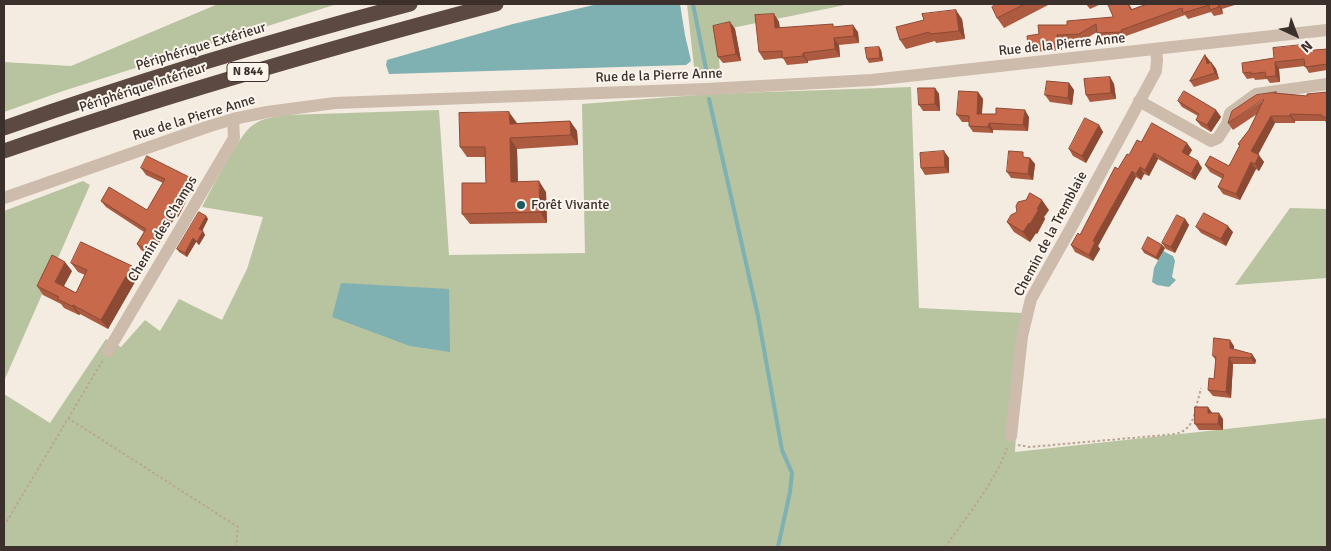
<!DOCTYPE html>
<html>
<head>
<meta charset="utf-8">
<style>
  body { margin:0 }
  #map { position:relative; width:1331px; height:551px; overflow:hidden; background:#f4ebe1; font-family:Signika,sans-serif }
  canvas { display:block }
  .frame { position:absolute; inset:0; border:5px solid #3b302b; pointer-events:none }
  .north { position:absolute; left:1271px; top:10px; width:50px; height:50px; -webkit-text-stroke:4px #fbf5ee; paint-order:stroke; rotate:137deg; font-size:14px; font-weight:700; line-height:20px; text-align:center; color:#3b302b }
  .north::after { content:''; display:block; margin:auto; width:18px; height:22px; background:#3b302b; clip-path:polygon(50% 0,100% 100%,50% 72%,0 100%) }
</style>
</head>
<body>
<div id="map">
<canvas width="1331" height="551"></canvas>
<div class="frame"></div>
<div class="north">N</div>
</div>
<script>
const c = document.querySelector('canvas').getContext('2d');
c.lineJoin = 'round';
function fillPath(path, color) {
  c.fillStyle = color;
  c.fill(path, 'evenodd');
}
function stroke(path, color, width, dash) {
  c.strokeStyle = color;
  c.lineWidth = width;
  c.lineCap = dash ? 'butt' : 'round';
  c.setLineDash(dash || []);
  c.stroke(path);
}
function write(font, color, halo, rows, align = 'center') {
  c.font = font + ' Signika,sans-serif';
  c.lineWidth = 4;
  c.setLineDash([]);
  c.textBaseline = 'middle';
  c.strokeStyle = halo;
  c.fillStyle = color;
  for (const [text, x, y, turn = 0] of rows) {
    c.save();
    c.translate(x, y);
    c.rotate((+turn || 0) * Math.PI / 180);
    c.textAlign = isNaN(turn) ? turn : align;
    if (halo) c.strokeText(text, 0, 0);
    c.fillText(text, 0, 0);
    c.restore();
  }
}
fillPath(new Path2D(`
  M218,4h119l-274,87 -59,21v-50l67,4z
  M687,4h163l-133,27 3,41 -25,4z
  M911,87l8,221 104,5 -8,139 312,-34v129h-1323v-153l46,29 56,-84 15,8 24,-27 15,11 19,-32 43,21 25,-51 16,-52 -61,-10c9,-17 38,-74 51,-82 9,-7 22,-8 33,-10l153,-5 10,145 136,-2 -3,-149 128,-10z
  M83,181l7,4 -86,196v-170z
  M1290,208l37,1v69l-92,7z`), '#b8c4a0');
fillPath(new Path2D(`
  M598,4h82l5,31 6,26 -5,4 -297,9 -3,-9 1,-5 126,-36z
  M1163,251l10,5 2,5 -3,16 4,3 -7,7 -12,-2 -5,-3 2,-14z
  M341,283l108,6 1,63 -40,-6 -78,-29z`), '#7fb0b2');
stroke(new Path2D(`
  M693,4l13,65
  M709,99l49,217 24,134 10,23 -2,19 -12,55`), '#7fb0b2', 4);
stroke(new Path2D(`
  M1196,408l5,-20
  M68,418l170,109 -2,20
  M1018,445l12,2 146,-13c12,-4 16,-10 19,-22
  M4,526l99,-166
  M945,547c22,-31 49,-63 62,-99`), '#b9a596', 2, [2.5, 2.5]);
stroke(new Path2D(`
  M1139,101l72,40 7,-3 9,-14 3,-11 26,-19 71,-10
  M4,198l203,-71 26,-8 34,-7 68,-9 371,-14 166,-9 455,-50
  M108,351l126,-213 -1,-19
  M1011,436l11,-100 9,-37 40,-71 85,-157 1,-11 -1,-11`), '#cdbbac', 12);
stroke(new Path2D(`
  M4,128c133,-47 269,-88 406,-124
  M4,151c162,-56 326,-103 492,-147`), '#5c4a42', 15);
fillPath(new Path2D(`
  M997,4h53l-46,24 -7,-10z
  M1086,4h15l-11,5z
  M1129,4l3,5 15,-5h91l-16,5 1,5 -9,2 -3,-4 -23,7 -3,-4 -59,21v2l-25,1 -4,-7 -13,8 -22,2v8l-30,2 -4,-6 11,-12 28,-9 46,-8z
  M774,14l5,8 1,6 55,-1 23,5 1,11 -20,2 1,12 -32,4v2l-21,2 -4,-7 -19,2 -5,-8z
  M962,19l3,20 -29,4 -1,-2 -29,8 -6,-9z
  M730,22l5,7 6,32 -18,2 -5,-6z
  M879,47l2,3 2,11 -14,2 -2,-4z
  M1327,49v21l-18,3 -4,-7 -26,3 1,13 -10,1 -3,-4 -12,1 -1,-2 -7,1 -4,-6 31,-15 32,-7z
  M1205,55l5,8 1,-1 5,7 3,10 -25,8 -4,-6z
  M1110,77l4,7 2,15 -26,3 -4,-7z
  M1069,83l5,7 -2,15 -22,-3 -5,-7z
  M935,88l4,6 1,17h-17l-4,-6z
  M978,92l5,7 -1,15 47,3 -1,14 -35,-1v3l-20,-1 -4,-6v-4h-7l-5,-7z
  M1276,92l1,2 30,2 20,-4v32l-2,-3h-30v2h-20l-17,32 6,7 -5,9 -3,-2 -16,31 -17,-6 -5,-7 5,-8 -13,-7 -5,-7 24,1 11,-20 -2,-2 11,-14 8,-16 -24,16 -5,-7z
  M1178,101l38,9 5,7 -10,15 -10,-6 -5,-6 2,-4 -16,-9z
  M570,121l7,10 1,14 -61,4 1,33 28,10 1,31 -77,1 -8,-10 24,-31 -1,-26h-18l-7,-10 57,-24z
  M1099,125l4,7 -17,31 -13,-7 -4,-7z
  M1141,142l51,8 -4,6 14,12 -7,12 -37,-21 -9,17 -5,-2 -3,6 -5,-3 -38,69 2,3 -7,12 -18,-9 -4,-7 9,-10 38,-66z
  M949,158v15l-24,2 -4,-7z
  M1027,158h3l5,6 -2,16 -22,-2 -4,-6z
  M141,168l54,16 -17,33 -2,-1 -25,40 -10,-6 -4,-6 7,-12 -38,-25 -5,-6 46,9 16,-27 -17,-8z
  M1049,210l-5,7 1,2 -8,15 -1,-1 -6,9 -16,-10 -7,-10z
  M206,216l2,3 -6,12 3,4 -6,10 -3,-3 -9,15 -8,-5 -2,-3z
  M1185,219l4,6 -14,28 -9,-4 -4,-6z
  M1196,227l37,5 -7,14 -25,-13z
  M1162,245l3,3 -7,12 -14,-7 -2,-4z
  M71,263l61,3 7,9 -31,54 -28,-15 -1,1 -15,-7 -3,-4 -18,-9 -6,-9 35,-15 -8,15 12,7 9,-18 -7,-3z
  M1234,346v4l22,10 -1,4h-22l-2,34 -18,-2 -5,-6 6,-11 2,-18 -3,-5z
  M1212,413l11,6v11h-24l-4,-6z`), '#ac5a40');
fillPath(new Path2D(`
  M1218,4l4,5 1,5 -4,-7z
  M956,10l6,9 3,20 -6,-8z
  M774,14l5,8 1,14 -5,-8z
  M730,22l5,7 6,32 -5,-7z
  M853,25l5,7 1,11 -5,-7z
  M1057,35l5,7v8l-4,-7z
  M834,38l5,7 1,12 -5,-8z
  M879,47l2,3 2,11 -3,-3z
  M803,53l5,8v2l-5,-7z
  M1205,55l5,6 2,9 -5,-6z
  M1211,62l5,7 3,10 -4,-6z
  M1275,62l4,7 1,13 -4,-6z
  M1110,77l4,7 2,15 -5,-6z
  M1069,83l5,7 -2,15 -4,-7z
  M935,88l4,6 1,17 -5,-7z
  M978,92l5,7 -2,21 -4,-6z
  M1025,110l4,7 -1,14 -5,-6z
  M1216,110l5,7 -10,15 -4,-7z
  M509,112l8,11v11l-7,-10z
  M1290,114l5,7v2l-5,-7z
  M1271,116l4,7 -19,35 -5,-7z
  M570,121l7,10 1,14 -7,-10z
  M989,123l4,7v3l-5,-6z
  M1099,125l4,7 -17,31 -4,-7z
  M510,138l7,11 1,43 -7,-10z
  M1187,143l5,7 -5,9 -5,-7z
  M944,151l5,7v15l-4,-6z
  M1154,153l4,6 -9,17 -4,-6z
  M1259,155l5,7 -5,9 -4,-7z
  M1030,158l5,6 -2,16 -5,-6z
  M1198,161l4,7 -7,12 -4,-6z
  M1251,162l5,7 -16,31 -4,-6z
  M1140,167l4,7 -3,6 -5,-6z
  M1132,171l4,6 -38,69 2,3 -7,12 -4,-6 4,-14z
  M191,178l4,6 -17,33 -5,-7z
  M539,181l7,11 1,31 -7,-11z
  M1042,200l7,10 -5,7 1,2 -8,15 -7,-10 7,-15z
  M172,209l4,7 -25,40 -4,-6z
  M206,216l2,3 -7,14 -2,-4z
  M1185,219l4,6 -14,28 -4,-6z
  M1029,223l7,10 -6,9 -7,-10z
  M1228,226l5,6 -7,14 -5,-7z
  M203,231l2,4 -6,10 -2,-3z
  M193,238l3,4 -9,15 -2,-4z
  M1162,245l3,3 -7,12 -2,-3z
  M65,262l7,9 -11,20 -6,-9z
  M132,266l7,9 -31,54 -7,-9z
  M73,305l7,9 -1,1 -7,-9z
  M1230,340l4,6v9l-4,-7z
  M1252,354l4,6 -1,4 -4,-6z
  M1229,357l4,7 -2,34 -5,-6z
  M1208,407l5,7 -5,-1z
  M1219,413l4,6v11l-5,-6z`), '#8c4a34');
const building = new Path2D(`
  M997,4h28l-28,14 -5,-11z
  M1108,4h20l3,6 16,-6h71l1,3 -9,3 -1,-5 -26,8 -1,-5 -61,22 1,2 -25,1 -1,-9 -17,10 -22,1 1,8 -30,3 -1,-10 12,-2 -1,-9h29v-4l46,-4z
  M956,10l3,21 -29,3 -1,-2 -29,8 -4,-13 28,-7 -2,-6z
  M774,14l1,14 58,-4v3l20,-2 1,11 -20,2 1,11 -32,4v3l-21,2v-7l-23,1 -4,-37z
  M730,22l6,32 -18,3 -5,-31z
  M1302,45l1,6 24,-2v15l-22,3 -1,-8 -29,3 1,14 -10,1 -1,-5 -14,2v-2l-8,1 -1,-10 32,-5 -1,-10z
  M879,47l1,11 -13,1 -2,-11z
  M1205,55l2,9 4,-2 4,11 -25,8z
  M1110,77l1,16 -25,2 -2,-16z
  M1047,81l22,2 -1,15 -23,-3z
  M918,88h17v16l-16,1z
  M959,91l19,1 -1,22h19v-6l29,2 -2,15 -34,-2 -1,4 -19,-1v-10l-12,-1z
  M1184,91l32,19 -9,15 -11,-5 3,-6 -21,-13z
  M1276,92l-2,1 33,3v-2l20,-2v25h-5v-2l-32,-1v2h-19l-20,35 8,4 -4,9 -4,-2 -15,32 -18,-7 6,-12 -19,-10 5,-9 19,10 11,-21 -2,-1 11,-14 15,-31 -36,24 4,-12 24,-16z
  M509,112l1,12 60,-3 1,14 -61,3 1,44 28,-1 1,31 -78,2v-31h24l-1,-36h-25l-1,-34z
  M1085,118l14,7 -17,31 -13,-7z
  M1152,123l35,20 -5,9 16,9 -7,13 -37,-21 -9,17 -5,-3 -4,7 -4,-3 -39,70 2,1 -6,13 -18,-10 7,-12 2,2 35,-68 3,2 9,-15 2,1 8,-15 4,2z
  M944,151l1,16 -24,1 -1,-15z
  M1009,151l14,1v5l7,1 -2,16 -21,-2z
  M147,156l44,22 -18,32 -1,-1 -25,41 -10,-6 9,-15 -45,-28 8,-14 38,23 18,-31 -24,-11z
  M1030,193l12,7 -5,9h2l-9,15 -1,-1 -6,9 -16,-10 4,-7 6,-3 -1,-6 2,-4 8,-2z
  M199,212l7,4 -7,13 4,2 -6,11 -4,-4 -8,15 -8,-4z
  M1204,213l24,13 -7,13 -25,-12z
  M1177,215l8,4 -14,28 -9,-4z
  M1148,237l14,8 -6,12 -14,-8z
  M81,242l51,24 -31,54 -28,-15 -1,1 -15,-7 2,-2 -22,-11 15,-31 13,7 -10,20 21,11 11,-23 -16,-7z
  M1214,338l16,2v8l22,6 -1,4 -22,-1 -3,35 -18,-2 1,-12 5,1 2,-22 -3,-1z
  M1195,407h13v6h11l-1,11h-23z`);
fillPath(building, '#c8694b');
stroke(building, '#8c4a34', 1);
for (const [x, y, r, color] of [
  [521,205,5,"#1f5a5e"]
]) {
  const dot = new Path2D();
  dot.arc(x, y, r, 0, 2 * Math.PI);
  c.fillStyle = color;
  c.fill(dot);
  stroke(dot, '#fbf5ee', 2);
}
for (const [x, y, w] of [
  [248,72,42]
]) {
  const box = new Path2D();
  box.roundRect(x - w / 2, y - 9.5, w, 19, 4);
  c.fillStyle = '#fbf5ee';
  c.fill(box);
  stroke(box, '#3b302b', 1);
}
write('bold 12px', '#3b302b', null, [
  ["N 844",248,72]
]);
write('14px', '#3b302b', '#fbf5ee', [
  ["Rue de la Pierre Anne",1062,45,-6],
  ["Périphérique Extérieur",201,47,-17],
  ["Rue de la Pierre Anne",659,76,-2],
  ["Périphérique Intérieur",143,88,-18],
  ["Rue de la Pierre Anne",194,118,-17],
  ["Chemin des Champs",163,229,-59],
  ["Chemin de la Tremblaie",1051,234,-62]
]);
write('14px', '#3b302b', '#fbf5ee', [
  ["Forêt Vivante",531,205]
], 'left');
</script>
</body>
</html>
